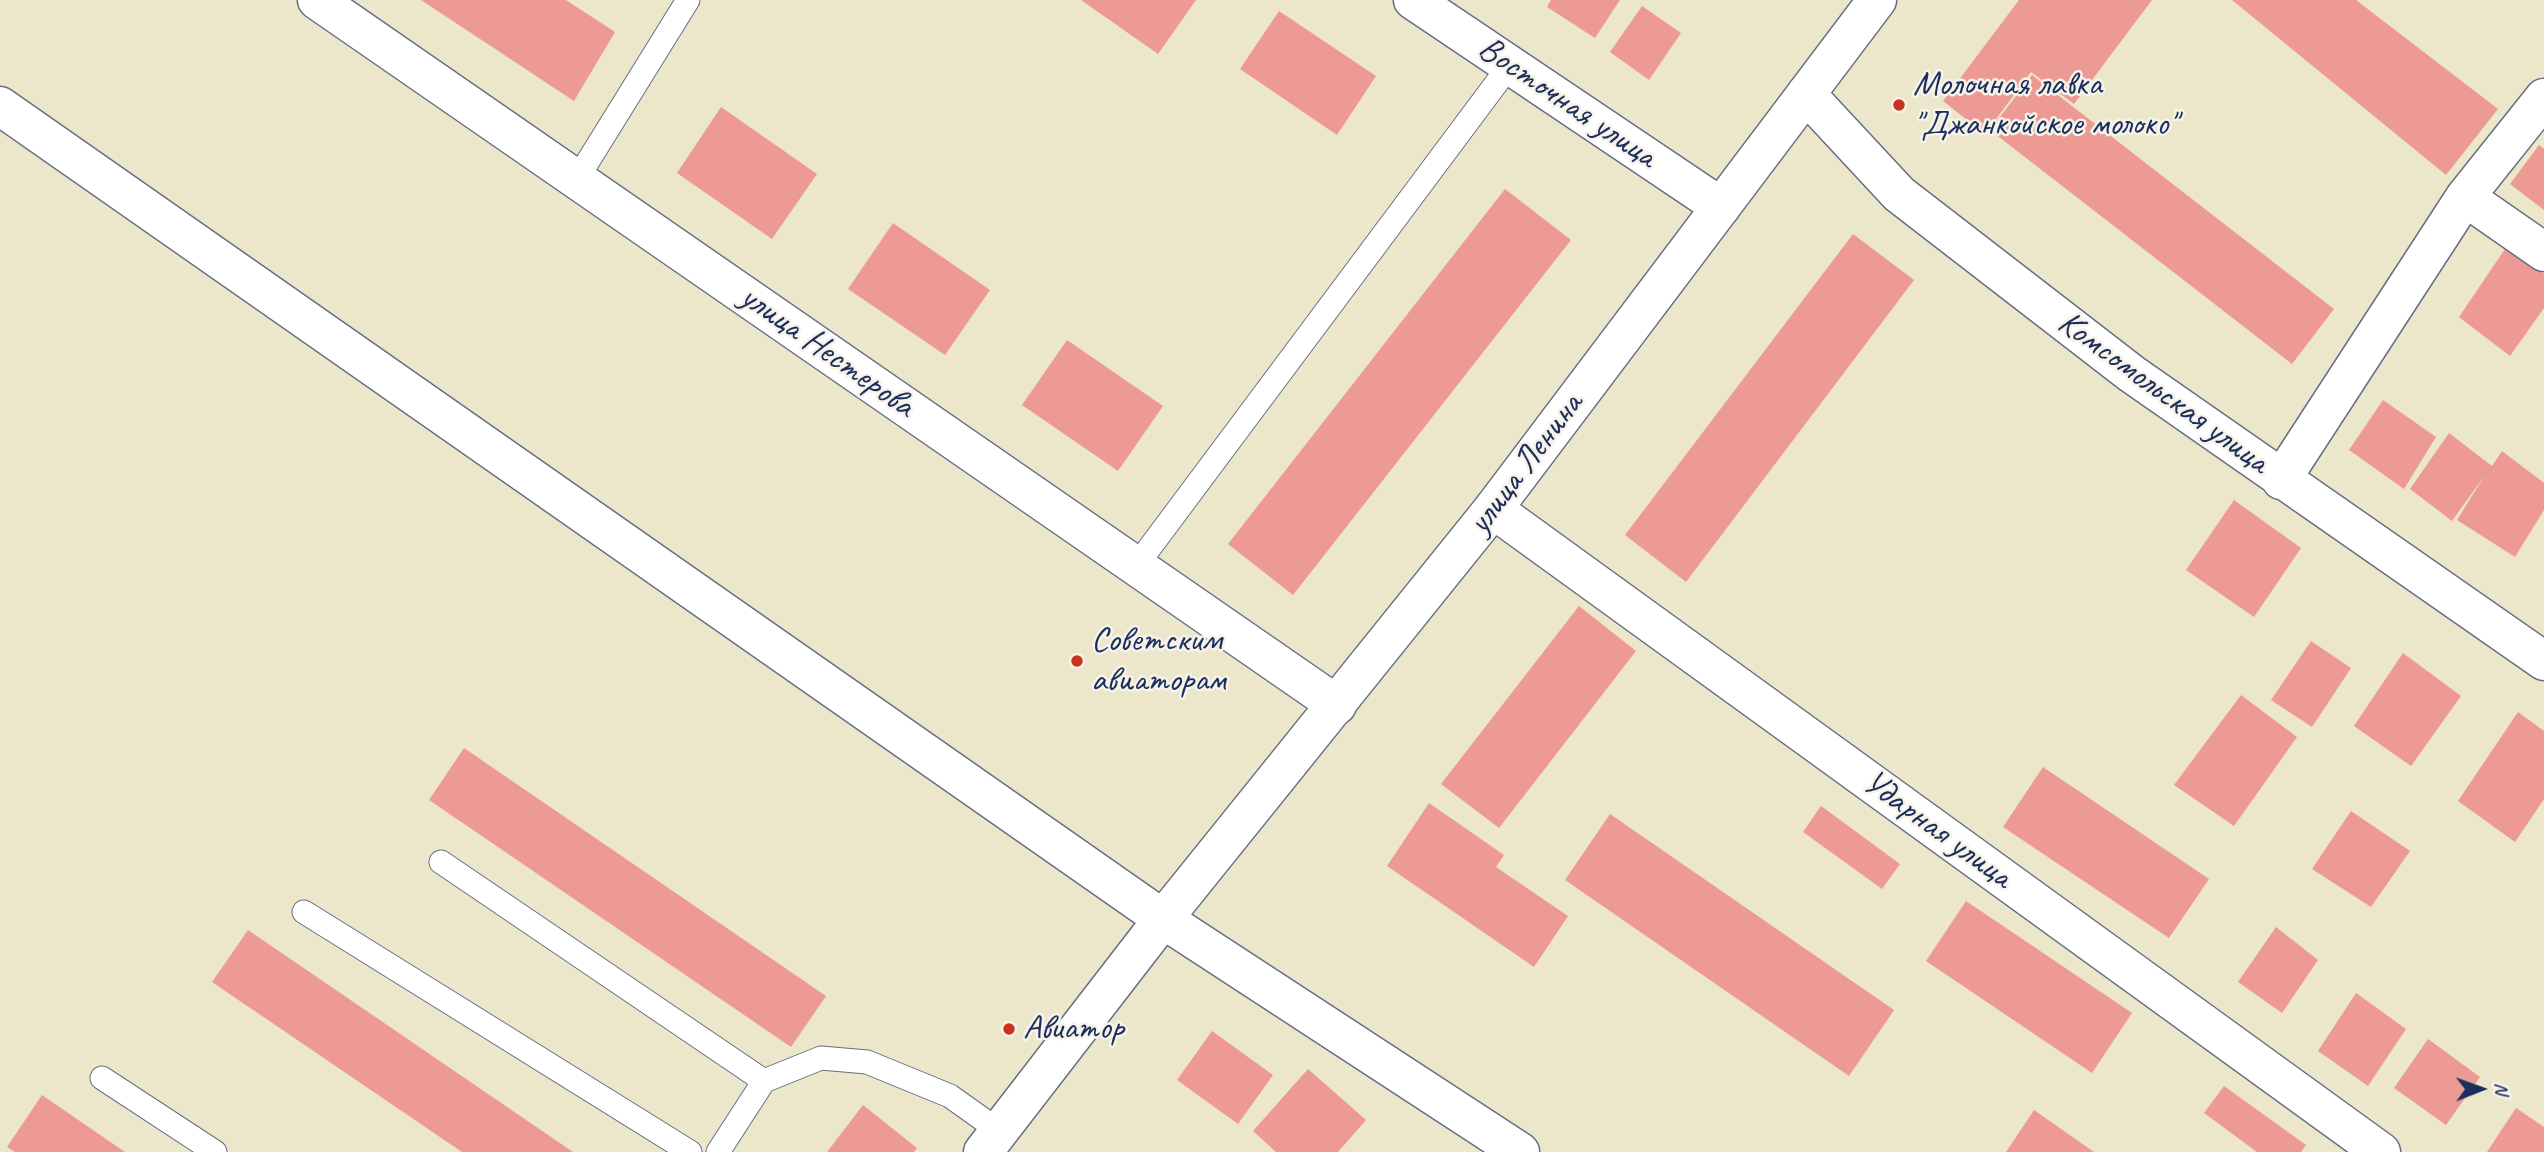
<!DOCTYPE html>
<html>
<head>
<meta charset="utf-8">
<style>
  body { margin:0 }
  #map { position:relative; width:2544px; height:1152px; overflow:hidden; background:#ece6cb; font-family:Caveat,sans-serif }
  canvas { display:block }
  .north { position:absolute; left:2446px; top:1054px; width:70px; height:70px; -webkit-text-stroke:5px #f7f3e8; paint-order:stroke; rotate:89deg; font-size:19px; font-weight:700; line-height:28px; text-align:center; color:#1b2f5e }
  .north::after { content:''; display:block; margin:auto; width:24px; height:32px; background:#1b2f5e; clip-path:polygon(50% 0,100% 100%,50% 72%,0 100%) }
</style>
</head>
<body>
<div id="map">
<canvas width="2544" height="1152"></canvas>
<div class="north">N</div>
</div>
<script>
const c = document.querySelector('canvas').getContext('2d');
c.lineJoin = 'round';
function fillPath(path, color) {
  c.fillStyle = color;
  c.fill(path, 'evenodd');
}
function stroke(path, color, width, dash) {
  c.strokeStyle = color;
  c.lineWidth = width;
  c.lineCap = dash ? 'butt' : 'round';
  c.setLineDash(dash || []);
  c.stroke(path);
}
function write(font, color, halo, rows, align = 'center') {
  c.font = font + ' Caveat,sans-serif';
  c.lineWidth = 5;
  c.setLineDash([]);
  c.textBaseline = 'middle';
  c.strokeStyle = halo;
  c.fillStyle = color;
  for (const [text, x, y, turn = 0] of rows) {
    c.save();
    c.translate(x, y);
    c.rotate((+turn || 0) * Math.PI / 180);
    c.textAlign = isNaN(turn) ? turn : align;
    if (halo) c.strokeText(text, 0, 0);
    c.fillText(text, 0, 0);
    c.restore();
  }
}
fillPath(new Path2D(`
  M421,0h145l49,32 -41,69z
  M1081,0h115l-38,54z
  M1551,0h69l-25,38 -48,-31z
  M2019,0h133l-78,104 -43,-32 -46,62 -42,-33z
  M2232,0h124l142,109 -52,66z
  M1642,6l39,27 -32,47 -39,-28z
  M1279,11l97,65 -39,59 -97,-66z
  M2032,75l302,234 -42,55 -302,-234z
  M721,107l96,67 -45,65 -95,-66z
  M2539,145l5,4v61l-34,-26z
  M1505,189l66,51 -278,355 -65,-51z
  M893,223l97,67 -45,65 -97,-66z
  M1853,234l61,46 -228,302 -61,-47z
  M2507,246l37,28v34l-34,48 -51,-39z
  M1067,340l96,66 -45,65 -96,-66z
  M2383,400l53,37 -32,52 -55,-39z
  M2449,433l43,33 10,-15 42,32v27l-29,47 -58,-37 28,-45 -33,46 -42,-32z
  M2234,500l67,48 -47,69 -68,-47z
  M1579,606l57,45 -137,177 -58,-44z
  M2311,641l40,27 -39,59 -41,-27z
  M2403,653l58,43 -50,70 -57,-40z
  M2241,695l56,42 -63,89 -60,-41z
  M2518,712l26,19v68l-29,43 -57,-41z
  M464,748l362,248 -35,51 -362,-247z
  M2043,767l166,112 -40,59 -166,-111z
  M1429,803l75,52 -8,12 72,49 -34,51 -147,-101z
  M1821,806l79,58 -18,25 -79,-57z
  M2351,811l59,40 -39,56 -59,-38z
  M1610,814l284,196 -45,66 -284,-196z
  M1966,901l166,112 -40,60 -166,-112z
  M2276,927l42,33 -36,53 -44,-31z
  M248,930l325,222h-111l-250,-170z
  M2356,993l50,36 -38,57 -50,-35z
  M1212,1031l61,44 -35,49 -61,-44z
  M2428,1039l52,38 -34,48 -52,-37z
  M1308,1069l58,51 -28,32h-62l-23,-21z
  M2224,1086l82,59 -5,7h-44l-53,-39z
  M42,1095l83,57h-110l-8,-5z
  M863,1105l54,43 -3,4h-87z
  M2516,1108l28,19v25h-57z
  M2034,1110l60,42h-88z`), '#ec9a93');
const lane = new Path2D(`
  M577,179l111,-179
  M1136,566l374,-501
  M441,862l323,219
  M304,912l386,240
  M102,1078l113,74
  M718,1152l46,-71 57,-23 46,4 83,34 49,35`);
const street = new Path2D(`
  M317,0l1020,705
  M1413,0l308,207
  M1806,94l93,100 233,180 412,287
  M2465,197l79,55
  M2281,480l184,-283 79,-99
  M1493,509l888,643
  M983,1152l180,-233`);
const secondary = new Path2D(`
  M1163,919l330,-410 384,-509`);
const highway = new Path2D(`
  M0,106l1163,813 357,233`);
stroke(lane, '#646f84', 25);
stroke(street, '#646f84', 41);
stroke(secondary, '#646f84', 41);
stroke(highway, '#646f84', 41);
stroke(lane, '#fff', 23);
stroke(street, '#fff', 38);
stroke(secondary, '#fff', 38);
stroke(highway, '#fff', 38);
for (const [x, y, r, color] of [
  [1899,105,7,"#c8321e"],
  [1077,661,7,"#c8321e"],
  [1009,1029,7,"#c8321e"]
]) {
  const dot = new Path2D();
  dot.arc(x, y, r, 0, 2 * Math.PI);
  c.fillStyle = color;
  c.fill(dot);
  stroke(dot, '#f7f3e8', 2.5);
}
write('35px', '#1b2f5e', '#f7f3e8', [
  ["Молочная лавка",1913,85],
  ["\"Джанкойское молоко\"",1913,125],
  ["Советским",1091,641],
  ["авиаторам",1091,681],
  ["Авиатор",1023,1029]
], 'left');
write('35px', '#1b2f5e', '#f7f3e8', [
  ["Восточная улица",1567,103,34],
  ["улица Нестерова",827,352,35],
  ["Комсомольская улица",2163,393,36],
  ["улица Ленина",1526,464,-53],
  ["Ударная улица",1937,830,36]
]);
</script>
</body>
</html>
